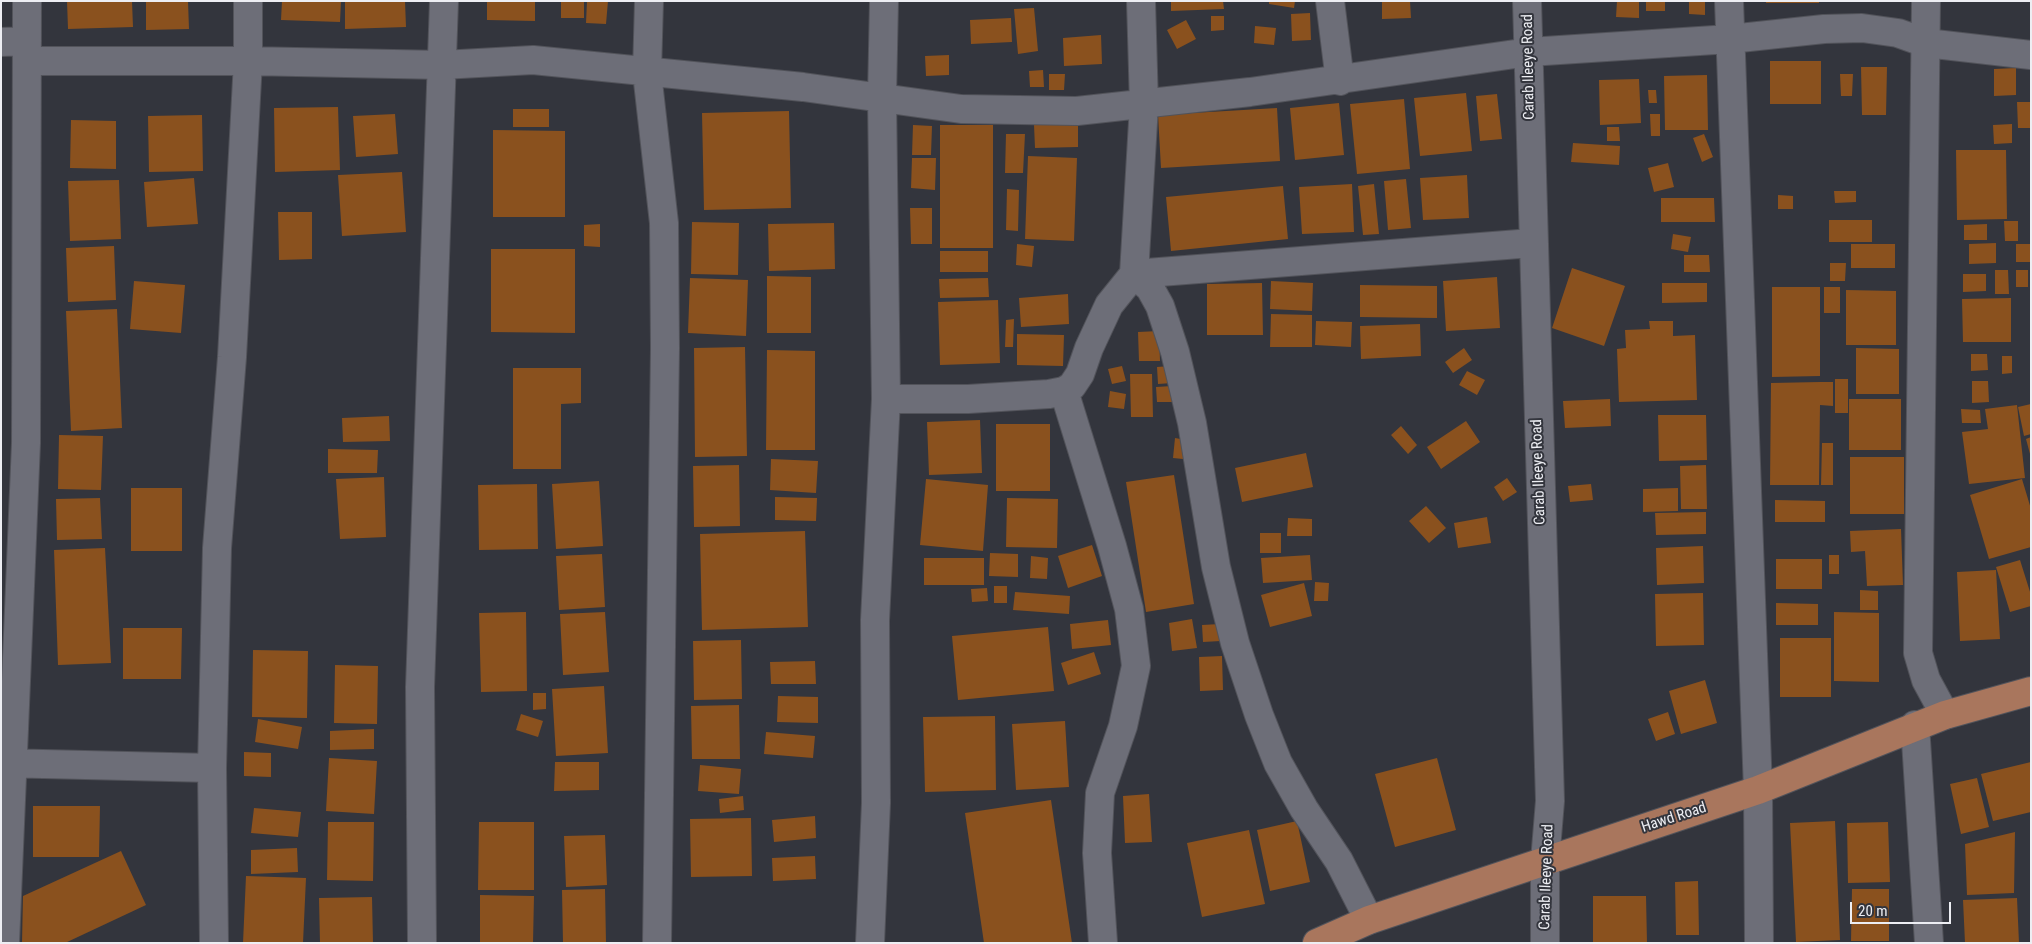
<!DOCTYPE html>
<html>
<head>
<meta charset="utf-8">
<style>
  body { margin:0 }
  #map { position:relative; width:2032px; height:944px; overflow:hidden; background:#33353d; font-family:"Roboto Condensed",sans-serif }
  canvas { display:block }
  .frame { position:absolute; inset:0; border:2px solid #edeef3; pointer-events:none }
  .scale { position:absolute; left:1850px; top:902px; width:101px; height:22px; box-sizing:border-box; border:2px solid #edeef3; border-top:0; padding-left:6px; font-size:15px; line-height:18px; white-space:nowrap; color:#edeef3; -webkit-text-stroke:4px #33353d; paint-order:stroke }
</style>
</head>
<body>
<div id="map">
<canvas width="2032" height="944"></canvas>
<div class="frame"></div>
<div class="scale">20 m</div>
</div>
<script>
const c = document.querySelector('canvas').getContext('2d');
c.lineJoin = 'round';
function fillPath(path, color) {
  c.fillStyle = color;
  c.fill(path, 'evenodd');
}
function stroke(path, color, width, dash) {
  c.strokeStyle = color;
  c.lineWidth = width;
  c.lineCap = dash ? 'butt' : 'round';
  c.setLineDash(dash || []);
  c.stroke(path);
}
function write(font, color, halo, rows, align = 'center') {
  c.font = font + ' "Roboto Condensed",sans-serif';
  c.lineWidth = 4;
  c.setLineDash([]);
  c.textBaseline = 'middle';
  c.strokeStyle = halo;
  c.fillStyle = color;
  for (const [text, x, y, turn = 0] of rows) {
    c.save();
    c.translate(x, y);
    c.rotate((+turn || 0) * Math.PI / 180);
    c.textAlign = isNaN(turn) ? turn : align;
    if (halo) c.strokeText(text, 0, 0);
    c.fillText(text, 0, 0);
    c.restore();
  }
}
fillPath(new Path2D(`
  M67,1h65l1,26 -65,2z
  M146,1h42l1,28 -43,1z
  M282,1h59l-1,21 -59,-2z
  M345,1h60l1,26 -61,2z
  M487,1h48v20l-48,-1z
  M561,1h23v17h-23z
  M587,1h21l-2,23 -20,-1z
  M1171,1h52l1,8 -53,2z
  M1269,1h26l-1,7 -25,-4z
  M1382,1h28l1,17 -29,1z
  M1617,1h22v17l-23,-1z
  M1646,1h19v10h-19z
  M1689,1h16v14l-16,-1z
  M1766,1h53v2h-53z
  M1034,8l4,43 -20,3 -4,-45z
  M1310,13l1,27 -19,1 -1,-27z
  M1211,16h13v14l-13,1z
  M1011,18l1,24 -41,2 -1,-24z
  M1186,20l10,19 -19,10 -10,-19z
  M1255,26l21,2 -2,17 -20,-2z
  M1101,35l1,29 -38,2 -1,-28z
  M949,55v20l-23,1 -1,-20z
  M1770,61h51v43h-51z
  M1861,67h26l-1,48h-24z
  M2016,68v27l-22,1v-27z
  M1043,70l1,17h-14l-1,-16z
  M1049,74h16l-1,16h-15z
  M1840,74h13l-1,22h-11z
  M1707,75l1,55h-43l-1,-54z
  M1639,79l2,44 -41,2 -1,-45z
  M1648,90h8l1,13h-8z
  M1466,93l6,58 -52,5 -6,-58z
  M1497,94l5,45 -22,2 -4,-45z
  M1404,99l6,70 -53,5 -7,-70z
  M2017,102h14v26h-13z
  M1339,103l5,52 -49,5 -5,-52z
  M338,107l2,63 -65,2 -1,-64z
  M1277,108l3,53 -119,7 -3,-53z
  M513,109h36v18h-36z
  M789,111l2,97 -87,2 -2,-97z
  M395,114l3,40 -42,3 -3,-41z
  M1650,114h10v22h-9z
  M202,115l1,56 -54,1 -1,-56z
  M71,120l45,1v48l-46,-1z
  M1078,124v23l-43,1 -1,-23z
  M2012,124v19l-18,1 -1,-19z
  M913,125l19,1 -1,29h-19z
  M940,125h53v123h-53z
  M1607,127h12l1,14h-13z
  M493,130l72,1v86h-72z
  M1006,134h19l-2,39h-18z
  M1704,134l9,23 -11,5 -9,-24z
  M1573,143l47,3 -1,19 -48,-3z
  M1956,150h50l1,69 -50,1z
  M1028,156l49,2 -3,83 -49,-2z
  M912,158h24l-1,32 -24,-2z
  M1668,163l6,24 -20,5 -6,-24z
  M402,172l4,60 -64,4 -4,-61z
  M1467,175l2,43 -46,2 -3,-42z
  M194,178l4,46 -51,3 -3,-45z
  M1406,179l5,49 -23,2 -4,-49z
  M119,180l2,59 -51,2 -2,-60z
  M1352,184l2,48 -52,2 -3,-47z
  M1374,184l5,50 -16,1 -5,-49z
  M1283,186l5,53 -117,12 -5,-54z
  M1007,189l12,1 -1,41 -12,-1z
  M1834,191h22v11l-21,1z
  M1778,195l15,1v13h-15z
  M1661,198h53l1,24h-54z
  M910,208h22v36h-21z
  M278,212h34v47l-33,1z
  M1829,220h43v22h-43z
  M2004,221h14v20h-13z
  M692,222l47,1 -1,52 -47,-1z
  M834,223l1,46 -66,2 -1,-47z
  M600,224v23l-16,-1v-21z
  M1987,224v16h-23v-15z
  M1673,234l18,3 -3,15 -17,-3z
  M1996,243v20l-27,1v-20z
  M1017,244l17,2 -2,21 -16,-2z
  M1851,244h44v24h-44z
  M2016,244h15v18h-15z
  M114,246l2,54 -48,2 -2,-54z
  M491,249h84v84l-84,-1z
  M940,251h48v21h-48z
  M1684,255h25l1,17h-26z
  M1830,263h16l-1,18h-15z
  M1572,268l53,18 -21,60 -52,-18z
  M1995,270h13l1,24h-14z
  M2016,270h12v17h-12z
  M1963,274h23v17l-23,1z
  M767,276l44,1v56h-44z
  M1497,277l3,51 -54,3 -3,-50z
  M690,278l58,2 -2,56 -58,-3z
  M988,278l1,19 -49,1 -1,-19z
  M134,281l51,4 -4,48 -51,-4z
  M1271,281l42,2 -1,28 -42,-2z
  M1262,283l1,52h-56v-51z
  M1662,283h45v19l-45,1z
  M1360,285l77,1v32l-77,-1z
  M1772,287h48v89l-48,1z
  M1824,287h16v26h-16z
  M1846,290l50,1v54h-50z
  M1068,294l1,30 -48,3 -2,-29z
  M2011,298v44h-48l-1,-43z
  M998,300l2,63 -60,2 -2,-63z
  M117,309l5,119 -51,3 -5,-120z
  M1271,314l41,1v32h-42z
  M1014,319l-1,28h-8l1,-27z
  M1316,321l36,1 -1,25 -36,-2z
  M1649,321h24v15l22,-1 2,65 -78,2 -2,-53 9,-1 -1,-18 25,-1z
  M1420,324l1,32 -60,3 -1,-33z
  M1159,331l1,30h-21l-1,-29z
  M1017,334l47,1 -1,31 -46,-1z
  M745,347l2,109 -52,1 -1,-109z
  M1464,348l8,12 -19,13 -8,-11z
  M1856,348l43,1v45h-43z
  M767,350l48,1v99h-49z
  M1971,354h16l1,16 -17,1z
  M2002,356h10v17l-10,1z
  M1122,366l4,15 -14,3 -4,-15z
  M1170,366l2,17 -14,1 -1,-17z
  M513,368h68v35l-20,1v65h-48z
  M1467,371l18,9 -8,15 -18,-10z
  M1130,374h22l1,43h-22z
  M1835,379h13v34h-13z
  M1972,381h16l1,21 -17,1z
  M1820,382h13v24l-13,-1 -1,80h-49l1,-102z
  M1172,386l1,16h-16l-1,-15z
  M1110,391l16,3 -2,15 -16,-2z
  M1610,399l1,27 -46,2 -2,-27z
  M1849,399h52v51h-52z
  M2031,404v30l-7,2 -6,-29z
  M2017,405l8,73 -56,6 -7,-52 26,-3 -3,-20z
  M1961,409l19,1 1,13h-19z
  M1658,415h48l1,45 -48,1z
  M389,416l1,25 -47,1 -1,-24z
  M980,420l2,53 -53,2 -2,-53z
  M1466,421l14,21 -39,27 -14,-22z
  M996,424h54v67h-54z
  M1401,426l16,19 -9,9 -17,-19z
  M59,435l44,1 -2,54 -43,-1z
  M2031,437v17h-1l-4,-15z
  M1175,438l11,2 -3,19 -10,-1z
  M1822,443h11v42h-12z
  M328,449l50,1 -1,23h-49z
  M1306,453l7,34 -71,15 -7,-34z
  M1850,457h54v57h-54z
  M771,459l47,2 -2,32 -46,-3z
  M739,465l1,61 -46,1 -1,-61z
  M1706,465l1,44h-26l-1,-43z
  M1174,475l20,129 -48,8 -20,-130z
  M384,477l2,60 -46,2 -4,-60z
  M1507,478l10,14 -14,9 -9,-14z
  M926,479l62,6 -5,66 -63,-6z
  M2022,479l9,30v38l-42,12 -19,-64z
  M599,481l4,65 -47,3 -4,-65z
  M537,484l1,65 -59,1 -1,-65z
  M1591,484l2,16 -23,2 -2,-16z
  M131,488h51v63h-51z
  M1678,488v23l-35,1v-23z
  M775,497l42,1 -1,23 -41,-1z
  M100,498l2,41 -45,1 -1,-41z
  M1007,498l51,1 -1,49 -51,-1z
  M1775,500l50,1v21h-50z
  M1426,506l20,22 -17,15 -20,-22z
  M1706,512v22l-50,1 -1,-22z
  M1487,517l4,26 -33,5 -4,-25z
  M1288,518l24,1v17h-25z
  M1901,529l2,56 -36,1 -2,-35 -14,1 -1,-21z
  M805,531l3,96 -106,3 -2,-96z
  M1260,533h21v20h-21z
  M1092,545l10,31 -34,12 -10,-32z
  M1703,546l1,37 -47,2 -1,-37z
  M105,548l6,115 -53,2 -4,-115z
  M990,553l28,1v23l-29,-1z
  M602,554l3,53 -46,3 -3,-54z
  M1310,555l2,25 -49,3 -2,-25z
  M1829,555h10v19h-10z
  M1031,556l17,2 -1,21 -17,-1z
  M924,558h60v27h-60z
  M1776,559h46v30h-46z
  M2020,560l11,35v11l-21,6 -14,-45z
  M1996,570l4,69 -40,2 -3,-69z
  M1315,582l14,1 -1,18h-14z
  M1304,583l8,33 -42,11 -9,-32z
  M994,586h13v17h-13z
  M987,588l1,13 -16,1 -1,-13z
  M1860,590l18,1v19h-18z
  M1015,592l55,4 -1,18 -56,-4z
  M1703,593l1,52 -48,1 -1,-52z
  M1776,603l42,1v21h-42z
  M526,612l1,79 -46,1 -2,-79z
  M605,612l4,60 -46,3 -3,-61z
  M1834,612l45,1v69l-45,-1z
  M1192,619l5,29 -25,3 -3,-28z
  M1108,620l3,25 -39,4 -2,-25z
  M1220,624l1,17 -18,1 -1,-17z
  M1048,627l6,64 -96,9 -6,-64z
  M123,628h59l-1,51h-58z
  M1780,638h51v59h-51z
  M741,640l1,59 -48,1 -1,-59z
  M253,650l55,1 -1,67 -55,-1z
  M1094,652l7,22 -33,11 -7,-22z
  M1222,656l1,34 -23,1 -1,-34z
  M815,661l1,23h-45l-1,-22z
  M335,665l43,1 -1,58 -43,-1z
  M1705,680l12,43 -36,11 -12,-43z
  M604,686l4,67 -52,3 -4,-67z
  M533,693h13v16l-13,1z
  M778,696l40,1v26l-41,-1z
  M739,705l1,54h-48l-1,-53z
  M1668,712l7,22 -19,7 -8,-22z
  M521,714l22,7 -5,16 -22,-7z
  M995,716l1,74 -71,2 -2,-75z
  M258,719l44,8 -4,22 -43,-7z
  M1065,721l4,66 -53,3 -4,-66z
  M374,729v20l-44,1v-19z
  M766,732l49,4 -2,22 -49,-4z
  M244,752l27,1v24l-27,-1z
  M329,758l48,3 -3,53 -48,-3z
  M1437,758l19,72 -61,17 -20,-73z
  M555,762h44v28l-45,1z
  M2031,762v50l-38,9 -12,-47z
  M700,765l41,4 -2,25 -41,-3z
  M1977,778l12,49 -28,7 -11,-50z
  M1149,794l3,48 -27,1 -2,-47z
  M743,796l1,14 -24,3 -1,-14z
  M1051,800l21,143h-88l-19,-130z
  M33,806h67l-1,51h-66z
  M254,808l47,4 -3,25 -47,-4z
  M815,816l1,22 -42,4 -2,-22z
  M751,818l1,58 -61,1 -1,-58z
  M1297,821l13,61 -40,9 -13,-61z
  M1835,821l5,119 -44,2 -6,-119z
  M328,822h46l-1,59 -46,-1z
  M479,822h55v68h-56z
  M1888,822l2,60 -42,1 -1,-60z
  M1249,830l16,74 -63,13 -15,-74z
  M2015,832l-1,61 -47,2 -2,-51z
  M605,835l2,50 -41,2 -2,-51z
  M297,848l1,24 -47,2v-24z
  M121,851l25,54 -81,38h-43l1,-47z
  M815,856l1,23 -43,2 -1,-23z
  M246,876l60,2 -3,65h-60z
  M1698,881l1,54h-23l-1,-53z
  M605,889l1,54h-43l-1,-53z
  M1852,889h37v52h-38z
  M480,895l54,1 -1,47h-53z
  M1593,896h53l1,47h-54z
  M372,897l1,46h-53l-1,-45z
  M2017,898l2,45h-54l-2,-43z`), '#8a511e');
const minor = new Path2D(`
  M649,1l-2,72 17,150 1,125 -8,595
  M1330,1l10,80
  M1527,1l23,800 -5,60v82
  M1729,1l29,789 1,153
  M1926,1l-8,652 8,27 19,35
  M1,42l26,-1
  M27,61h221l194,4 91,-5 270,27 158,22 116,2 173,-19 279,-40 201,-13 94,-10 38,-1 36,5 28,10 105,12
  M1134,274l16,14 10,18 15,46 17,71 24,144 19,76 24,72 19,48 26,46 35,52 30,59
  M1134,274l398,-31
  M1064,391l48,155 17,63 7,57 -13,60 -23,67 -3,60 6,90
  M886,399h82l81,-5 15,-3 8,-5 8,-12 9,-26 20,-43 25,-31 10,-169 -3,-104
  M1915,725l14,218
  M1,763l211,5
  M5,943l21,-500 1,-442
  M214,943l-2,-175 5,-220 15,-191 16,-296v-60
  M422,943l-2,-256 24,-686
  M870,943l6,-140 -1,-183 11,-221 -4,-302 2,-96`);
const major = new Path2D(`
  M1317,943l52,-23 389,-130 187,-75 86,-24`);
stroke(minor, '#52535a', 30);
stroke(major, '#52535a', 30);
stroke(minor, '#6d6e78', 28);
stroke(major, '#a9765d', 28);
write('15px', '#edeef3', '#33353d', [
  ["Carab Ileeye Road",1529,67,-91],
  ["Carab Ileeye Road",1539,472,-92],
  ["Hawd Road",1674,818,-18],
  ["Carab Ileeye Road",1547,877,-88]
]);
</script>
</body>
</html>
